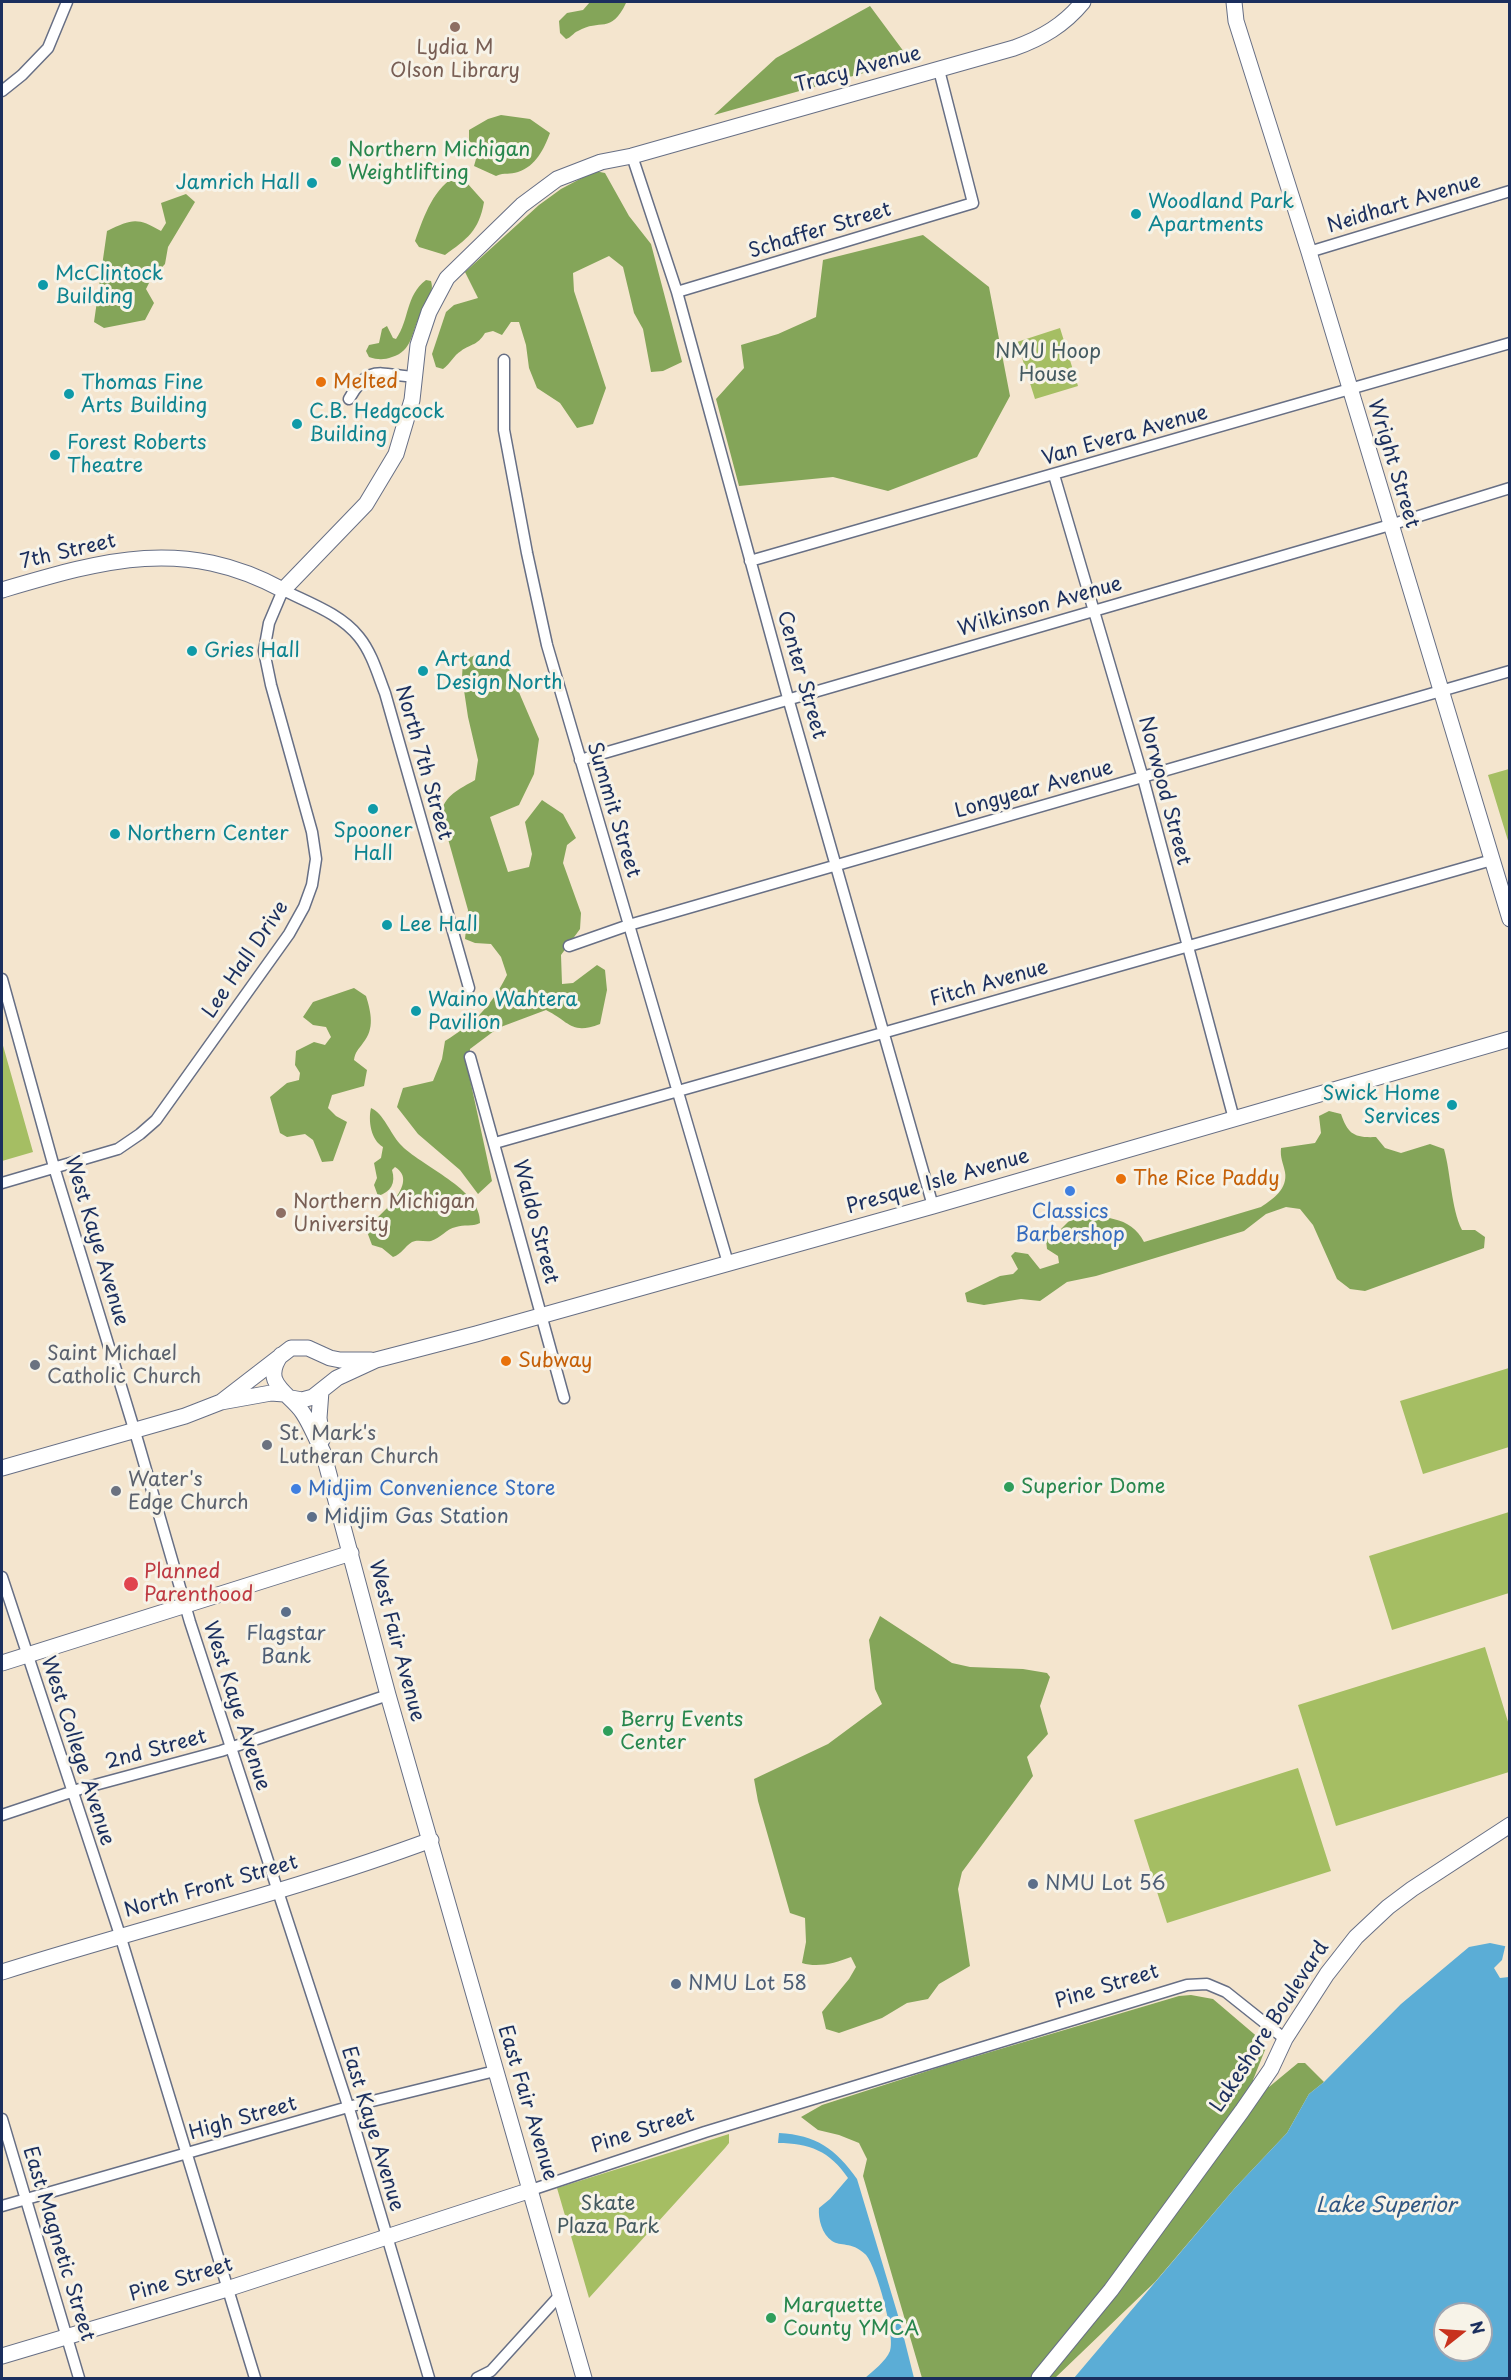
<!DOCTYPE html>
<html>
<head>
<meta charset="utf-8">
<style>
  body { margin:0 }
  #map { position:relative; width:1511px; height:2380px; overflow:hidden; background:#f4e5ce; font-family:"Playpen Sans",sans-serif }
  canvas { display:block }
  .frame { position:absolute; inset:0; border:3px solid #1b2f5e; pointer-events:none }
  .north { position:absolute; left:1433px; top:2302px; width:60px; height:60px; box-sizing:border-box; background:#f7f3e8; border:2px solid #9fa5b1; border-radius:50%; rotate:73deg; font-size:16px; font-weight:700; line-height:24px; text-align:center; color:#1b2f5e }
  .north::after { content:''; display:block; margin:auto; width:21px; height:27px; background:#c8321e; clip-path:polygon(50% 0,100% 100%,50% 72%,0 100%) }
</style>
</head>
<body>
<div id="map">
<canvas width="1511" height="2380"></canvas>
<div class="frame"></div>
<div class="north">N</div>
</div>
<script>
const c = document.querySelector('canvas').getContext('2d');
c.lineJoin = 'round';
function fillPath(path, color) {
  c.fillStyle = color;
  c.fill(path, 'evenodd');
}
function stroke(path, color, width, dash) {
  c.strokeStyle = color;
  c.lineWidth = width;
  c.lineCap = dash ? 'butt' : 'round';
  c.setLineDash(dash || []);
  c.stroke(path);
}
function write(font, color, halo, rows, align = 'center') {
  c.font = font + ' "Playpen Sans",sans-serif';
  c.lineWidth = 6;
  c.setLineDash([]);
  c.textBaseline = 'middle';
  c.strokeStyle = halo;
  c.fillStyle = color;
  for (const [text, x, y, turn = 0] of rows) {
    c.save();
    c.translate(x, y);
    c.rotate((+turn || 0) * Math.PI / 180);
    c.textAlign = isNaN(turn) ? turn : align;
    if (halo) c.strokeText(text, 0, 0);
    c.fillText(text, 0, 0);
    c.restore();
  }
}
fillPath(new Path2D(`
  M1060,328l18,58 -43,13 -18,-57z
  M1509,769h1l-1,75 -21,-69z
  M2,1042l31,110 -31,9z
  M1509,1368v79l-86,27 -23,-73z
  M1509,1512v81l-117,37 -23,-74z
  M1485,1647l24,78v47l-173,54 -38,-121z
  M1298,1768l33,103 -164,52 -33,-103z
  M729,2134v9l-4,5 -136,150 -32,-110z`), '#a5be63');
fillPath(new Path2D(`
  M590,2l36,1c-15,32 -26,15 -48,28 -5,2 -6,6 -12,8l-6,-6 -1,-12 8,-8 16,-3z
  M870,6l40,54 -196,55 62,-57z
  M501,115l29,4 20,14c-6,16 -14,33 -32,39 -8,3 -13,0 -22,4l-22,-10 2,-7 9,-8 -16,-10v-11l19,-11z
  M595,171l10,2 24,43 22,28 31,118 -19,9 -12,1 -8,-43 -9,-16 -11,-46 -14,-11 -36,17 1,18 32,97 -13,36 -16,4 -17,-25 -23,-15 -8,-20 -3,-23 -7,-23h-8l-9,13 -9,-4 -8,2c-8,13 -13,10 -24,18 -7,4 -11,13 -18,18l-7,-2 -4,-13 14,-42 8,-7 24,-7 -13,-26 74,-67 22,-16z
  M459,174l25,28c-5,29 -17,37 -39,53l-26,-8 -4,-6c10,-27 18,-53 44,-67z
  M186,194l9,8 -27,45 -3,17 -14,15 -5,10 8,14 -9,17 -41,8 -10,-6 13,-91c25,-12 30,-14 54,0l5,-8 -5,-20z
  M923,235l66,52 21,109 -33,61 -89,34 -55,-14 -94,9 -23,-87 28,-31 -3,-23 37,-11 38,-17 7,-57z
  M426,280l5,1c4,13 -6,24 -11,35 -9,16 -7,35 -28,41 -8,3 -14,3 -23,0l-3,-6 3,-6 10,-2 3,-14 5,-3 6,12 3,1c14,-20 9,-43 30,-59z
  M477,654l13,1 19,14 30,70 -5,35 -15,31 -29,12 18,55 21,-5 3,-13 -7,-32 17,-22 21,14 13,24 -9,7 -4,18 18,50 -1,16 -19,26 1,29 11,-1 24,-18 8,5 2,20 -7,34c-29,11 -30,-2 -54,-14l-48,18 -28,21 -2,21 24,111 -14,13 -18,-24 -42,-36 -21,-27 6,-19 30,-7 9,-22 3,-18c29,-18 46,-34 62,-66l-6,-18 -10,-13 -16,-1 -10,-4 3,-29 -27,-96c3,-19 19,-25 34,-34l3,-20 -10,-43 -6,-40 1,-16z
  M354,988l12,8c5,16 9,33 -3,47 -5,7 -8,9 -9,17l13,10 -3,16 -32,9 -4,13 8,8 11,6 -14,39 -11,1 -9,-22 -8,-6 -18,3 -7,-4 -10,-36 17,-14 12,-3 1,-7 -5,-8 1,-14 18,-9 11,3 6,-8 -5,-10 -13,-2 -10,-8 10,-15z
  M371,1108c13,6 19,25 29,36 20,22 82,45 80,79 -8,4 -16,1 -24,4 -10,2 -15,11 -25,14 -7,1 -13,-2 -19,1 -8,5 -10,12 -19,15l-11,-9 -10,-3 -6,-16c12,-13 55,-46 29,-62l-3,3c4,13 -1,22 -14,26l-4,-11 3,-7 -3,-15 7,-5 2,-11c-12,-7 -15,-26 -12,-39z
  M1329,1111l12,3c7,20 13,24 35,23l9,11 16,5 29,-9 14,5c7,25 7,59 18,81h13l10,7 -1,11 -119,43 -15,-2 -13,-10 -24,-54 -13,-16 -14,-2 -20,7 -22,17 -148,45 -29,6 -27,19 -19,-2 -37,6 -17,-3 -2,-9 35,-17 13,-2 5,-5 -7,-13 4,-4 13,2 12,15 19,-6 -1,-7 -11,-7 -1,-9 13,-9 16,-16c26,2 56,0 69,27l117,-35c12,-8 27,-18 24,-35 -2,-10 -5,-14 -4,-24l34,-5 6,-10 -2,-17z
  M880,1616l72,47 18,4 53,2 24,4 3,4 -10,29 8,28 -21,23 6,19 -71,96 -4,17 12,77 -31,18 -11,15 -21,4 -25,15 -43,15 -13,-4 -4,-17 27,-33 7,-12 -5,-10c-16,6 -33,11 -49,6l4,-21 -1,-24 -15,-5 -32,-112 -4,-22 74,-35 54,-40 -7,-15 -6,-49z
  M1191,1995l22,4 54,46 -14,35 16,7 29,-24h7l19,19 -15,12 -22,39 -52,55 -80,94 -100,96h-133l-59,-202 4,-17 -8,-16 -20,-8 -21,-5 -17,-13 21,-12 121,-39 236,-70z`), '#84a559');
fillPath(new Path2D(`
  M1490,1943l19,4v431h-435l161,-190 52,-55 22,-39 15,-12 77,-78 68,-57zM1445,2314h36v36h-36z
  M779,2133c37,2 57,16 78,46l43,143 14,56h-49c8,-7 21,-17 25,-27 6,-14 -14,-87 -25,-97 -14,-13 -24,-7 -33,-13 -10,-7 -14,-22 -13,-33l11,-9 18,-21c-18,-27 -39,-35 -70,-35z`), '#5badd6');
fillPath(new Path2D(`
  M1506,1943l4,1 -1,33 -9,1 -6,-10 8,-8z`), '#f4e5ce');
const street = new Path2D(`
  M2,91l20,-16 26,-27 19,-46
  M632,156l45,136 111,406 145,508
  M1309,252l201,-61
  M677,292l296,-89 -34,-133
  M504,360v70l23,123 20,92 181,618
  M349,399c20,-35 29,-25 65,-22
  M1054,475l89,303 91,341
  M750,561l760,-218
  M580,760l810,-235 120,-37
  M569,946l60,-21 881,-254
  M2,979l52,188 84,275 52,180 161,493 78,263
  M470,1057l94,341
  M495,1143l997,-283
  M2,1183l116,-34 22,-15 16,-14 133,-186 15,-27 8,-22 4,-26 -4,-27 -41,-147 -7,-34 5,-28 14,-33c26,13 58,24 76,47 13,16 19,38 26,56l84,295
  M2,1577l118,358 135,443
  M2,1815l78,-26 141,-38 167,-56
  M2,2119l77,259
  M531,2190l174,-58 482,-147 20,-1 19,8 59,47
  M2,2206l346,-99 147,-36
  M477,2378l14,-7 69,-76`);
const secondary = new Path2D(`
  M1234,2l2,19 73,231 201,667
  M2,590c102,-30 181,-54 281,0l83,-86 30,-50 16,-54 6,-55 11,-33 18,-34 75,-73 35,-26 44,-17 31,-6 382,-108c28,-10 50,-23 69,-46
  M281,1355c-21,29 9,38 22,58 8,12 13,26 20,39l65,243 196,683
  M321,1391l-2,27 3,22
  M291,1398l11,2 11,-3 24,-19 39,-18 100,-26 457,-128 577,-167
  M221,1402l70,-54h17l22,10 10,2h31
  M2,1468l183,-52 36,-14 50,-9 13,1
  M2,1663l349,-110
  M2,1972c142,-45 289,-80 429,-132
  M2,2356l225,-67 304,-99
  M1039,2378l72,-88 131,-179 29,-42 14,-30 42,-65 29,-37 32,-30 24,-18 98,-64`);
stroke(street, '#676f85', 13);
stroke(secondary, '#676f85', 17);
stroke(street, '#fff', 10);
stroke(secondary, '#fff', 15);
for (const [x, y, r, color] of [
  [455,27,6,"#8d6e63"],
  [336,162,6,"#2e9e5b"],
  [312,183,6,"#0f9aa8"],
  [1136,214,6,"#0f9aa8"],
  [43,285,6,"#0f9aa8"],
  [321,382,6,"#e8710a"],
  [69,394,6,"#0f9aa8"],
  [297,424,6,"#0f9aa8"],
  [55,455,6,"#0f9aa8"],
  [192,651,6,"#0f9aa8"],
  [423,671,6,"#0f9aa8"],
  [373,809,6,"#0f9aa8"],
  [115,834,6,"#0f9aa8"],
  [387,925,6,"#0f9aa8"],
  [416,1011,6,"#0f9aa8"],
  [1452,1105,6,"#0f9aa8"],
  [1121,1179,6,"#e8710a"],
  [1070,1191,6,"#3f7fe0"],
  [281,1213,6,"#8d6e63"],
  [506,1361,6,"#e8710a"],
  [35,1365,6,"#6b7280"],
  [267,1445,6,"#6b7280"],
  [1009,1487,6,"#2e9e5b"],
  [296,1489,6,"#3f7fe0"],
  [116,1491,6,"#6b7280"],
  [312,1517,6,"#5c6f8a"],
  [131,1584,8,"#e0444e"],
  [286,1612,6,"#5c6f8a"],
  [608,1731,6,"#2e9e5b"],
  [1033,1884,6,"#5c6f8a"],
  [676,1984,6,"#5c6f8a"],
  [771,2318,6,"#2e9e5b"]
]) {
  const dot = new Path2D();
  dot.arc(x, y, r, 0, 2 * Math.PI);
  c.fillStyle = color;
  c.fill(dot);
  stroke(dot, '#f7f3e8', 2);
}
write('20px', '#785e54', '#f7f3e8', [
  ["Lydia M",455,48],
  ["Olson Library",455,71],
  ["Northern Michigan",293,1202,"left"],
  ["University",293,1225,"left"]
]);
write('20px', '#1b2f5e', '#f7f3e8', [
  ["Tracy Avenue",858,70,-15],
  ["Neidhart Avenue",1404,204,-17],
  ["Schaffer Street",820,231,-17],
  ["Van Evera Avenue",1125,436,-16],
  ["Wright Street",1393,464,73],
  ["7th Street",68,552,-13],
  ["Wilkinson Avenue",1040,607,-16],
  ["Center Street",801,675,74],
  ["North 7th Street",423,763,74],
  ["Longyear Avenue",1034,790,-16],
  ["Norwood Street",1164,791,75],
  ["Summit Street",613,810,73],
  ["Lee Hall Drive",246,960,-56],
  ["Fitch Avenue",989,984,-16],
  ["Presque Isle Avenue",938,1182,-16],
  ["Waldo Street",535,1222,75],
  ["West Kaye Avenue",96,1241,73],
  ["West Fair Avenue",396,1641,75],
  ["West Kaye Avenue",236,1706,72],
  ["2nd Street",156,1750,-15],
  ["West College Avenue",77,1751,72],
  ["North Front Street",211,1887,-16],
  ["Pine Street",1107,1987,-17],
  ["Lakeshore Boulevard",1270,2027,-57],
  ["East Fair Avenue",527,2103,73],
  ["High Street",243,2119,-16],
  ["East Kaye Avenue",372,2129,73],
  ["Pine Street",643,2131,-18],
  ["East Magnetic Street",58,2244,73],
  ["Pine Street",181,2280,-17]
]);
write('20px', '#27864d', '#f7f3e8', [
  ["Northern Michigan",348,150],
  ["Weightlifting",348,173],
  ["Superior Dome",1021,1487],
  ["Berry Events",620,1720],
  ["Center",620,1743],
  ["Marquette",783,2306],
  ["County YMCA",783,2329]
], 'left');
write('20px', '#0d838f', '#f7f3e8', [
  ["Jamrich Hall",300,183,"right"],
  ["Woodland Park",1148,202],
  ["Apartments",1148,225],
  ["McClintock",55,274],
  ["Building",55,297],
  ["Thomas Fine",81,383],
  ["Arts Building",81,406],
  ["C.B. Hedgcock",309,412],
  ["Building",309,435],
  ["Forest Roberts",67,443],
  ["Theatre",67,466],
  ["Gries Hall",204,651],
  ["Art and",435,660],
  ["Design North",435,683],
  ["Spooner",373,831,"center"],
  ["Hall",373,854,"center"],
  ["Northern Center",127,834],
  ["Lee Hall",399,925],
  ["Waino Wahtera",428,1000],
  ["Pavilion",428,1023],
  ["Swick Home",1440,1094,"right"],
  ["Services",1440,1117,"right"]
], 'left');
write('20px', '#445a60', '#f7f3e8', [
  ["NMU Hoop",1048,352],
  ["House",1048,375],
  ["Skate",608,2204],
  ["Plaza Park",608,2227]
]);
write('20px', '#c56008', '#f7f3e8', [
  ["Melted",333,382],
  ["The Rice Paddy",1133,1179],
  ["Subway",518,1361]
], 'left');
write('20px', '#366cbe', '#f7f3e8', [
  ["Classics",1070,1212],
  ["Barbershop",1070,1235],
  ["Midjim Convenience Store",308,1489,"left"]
]);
write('20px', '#5b616d', '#f7f3e8', [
  ["Saint Michael",47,1354],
  ["Catholic Church",47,1377],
  ["St. Mark's",279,1434],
  ["Lutheran Church",279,1457],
  ["Water's",128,1480],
  ["Edge Church",128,1503]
], 'left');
write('20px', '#4e5e75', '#f7f3e8', [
  ["Midjim Gas Station",324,1517],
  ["Flagstar",286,1634,"center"],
  ["Bank",286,1657,"center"],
  ["NMU Lot 56",1045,1884],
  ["NMU Lot 58",688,1984]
], 'left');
write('20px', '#be3a42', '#f7f3e8', [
  ["Planned",144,1572],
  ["Parenthood",144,1595]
], 'left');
write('italic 21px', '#2e5582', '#f7f3e8', [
  ["Lake Superior",1386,2206]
]);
</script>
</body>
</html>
